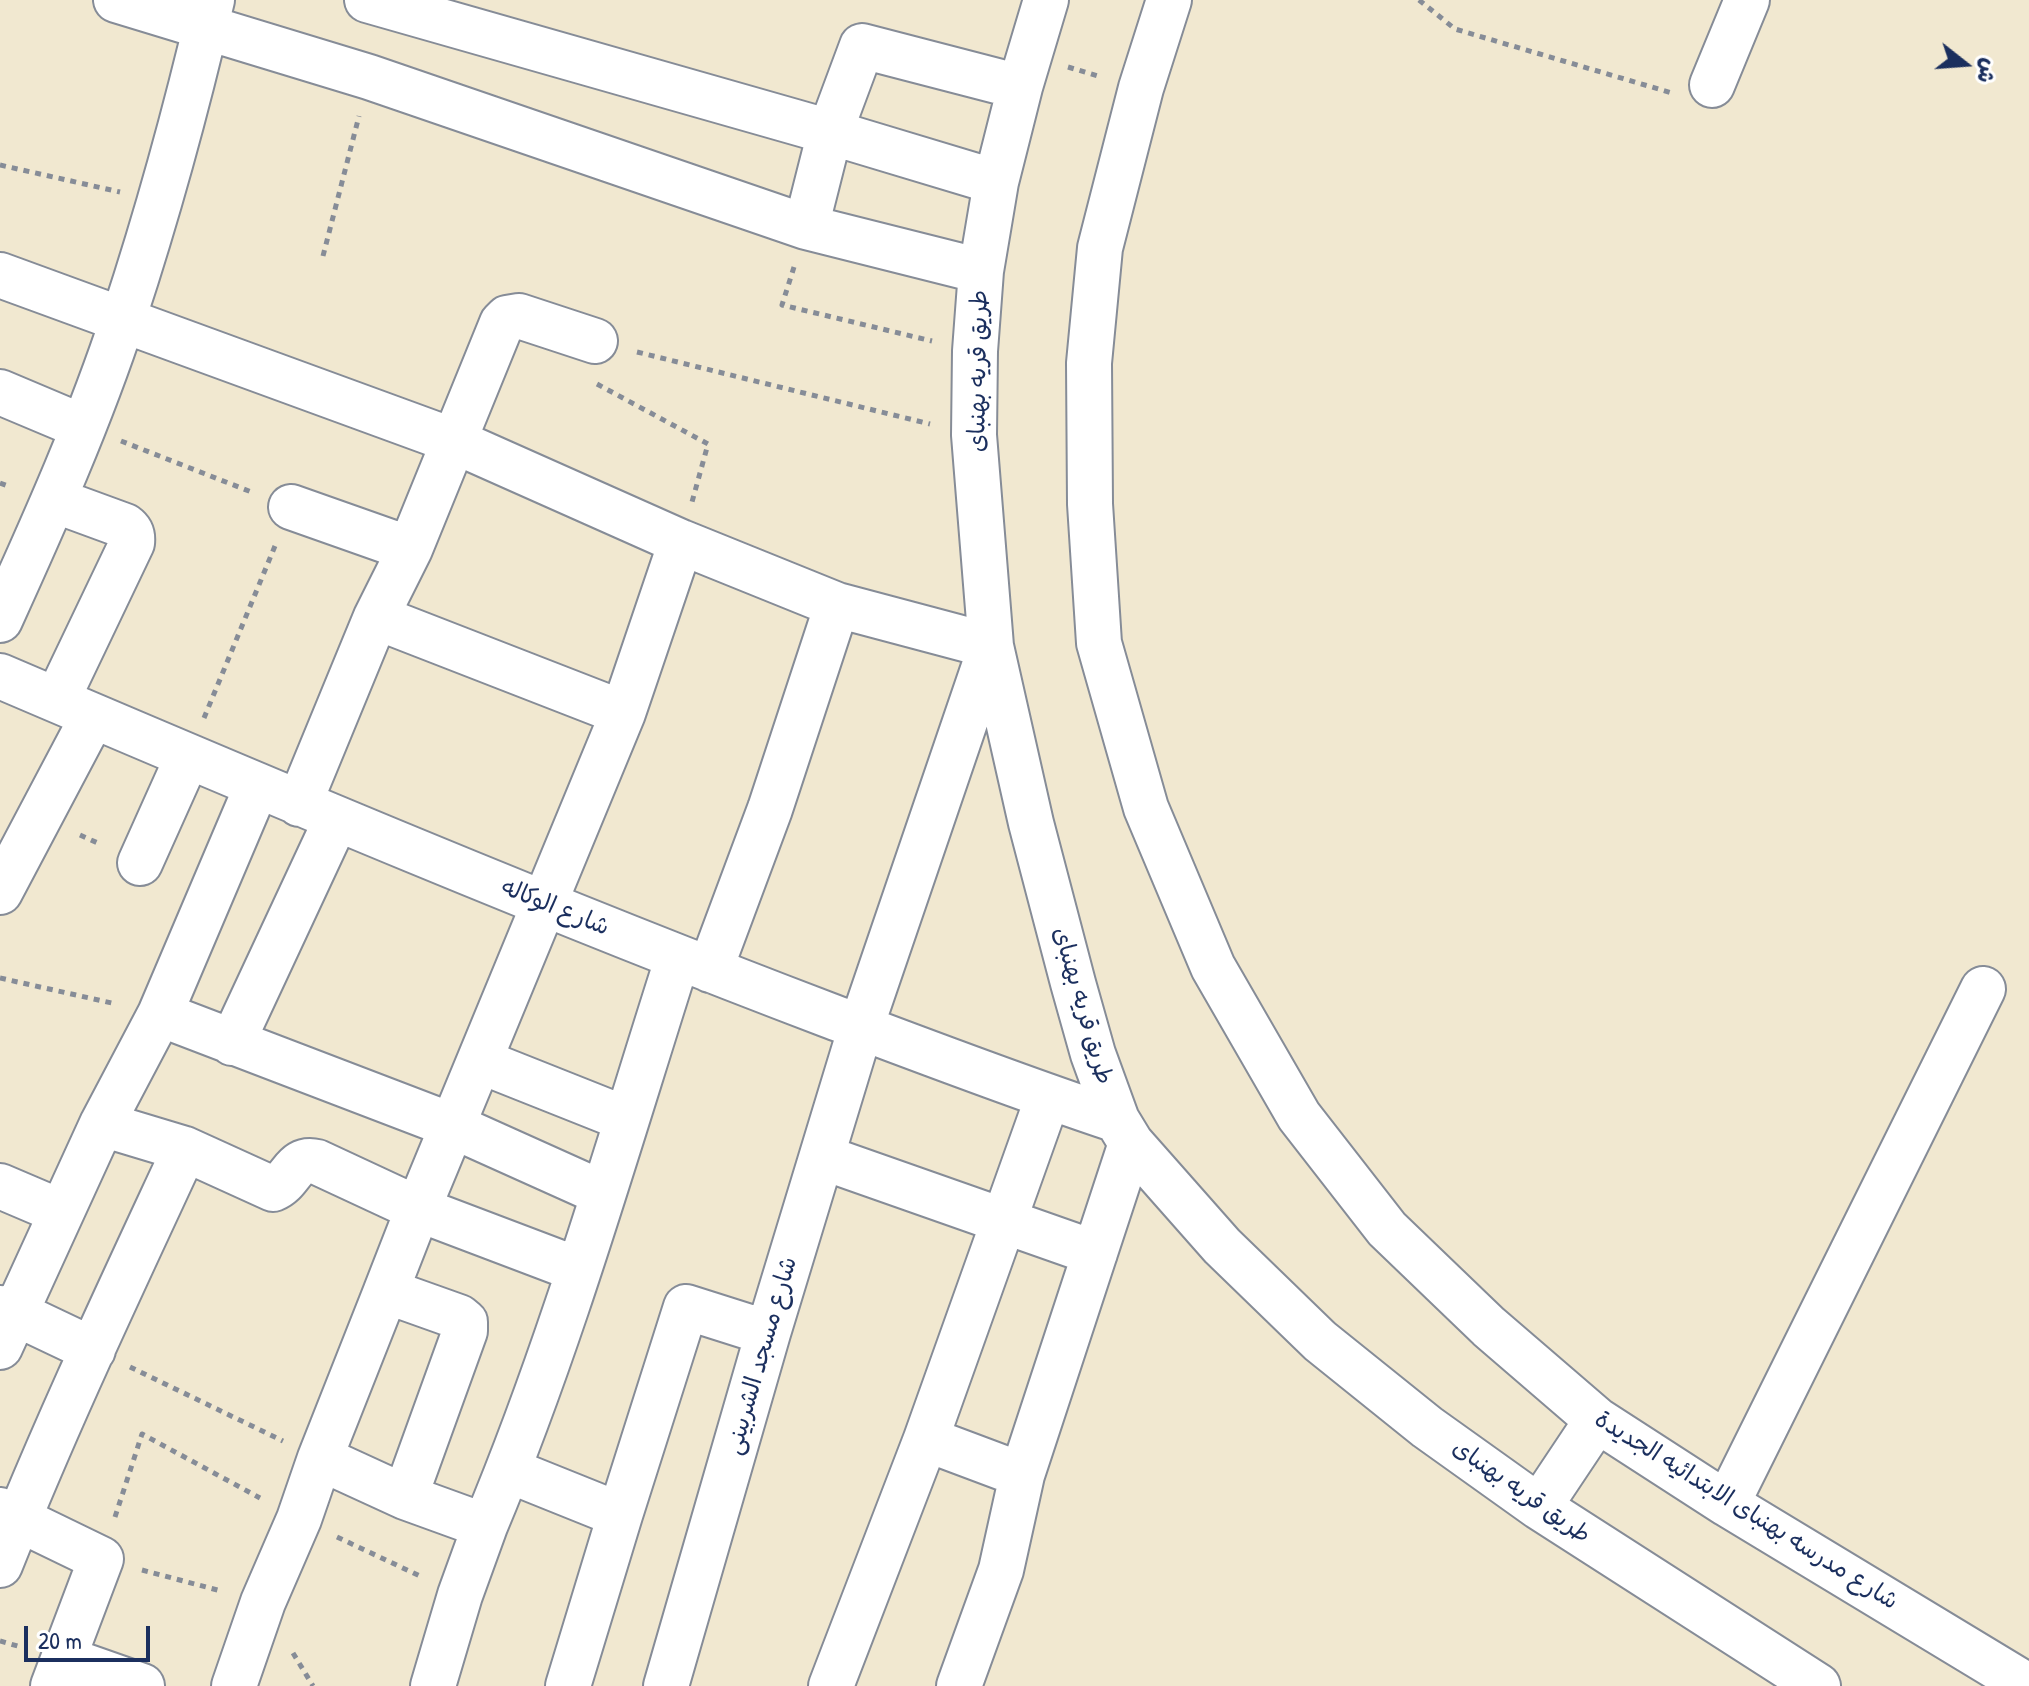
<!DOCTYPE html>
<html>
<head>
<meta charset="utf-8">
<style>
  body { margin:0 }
  #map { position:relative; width:2029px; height:1686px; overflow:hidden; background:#f1e8d0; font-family:"Patrick Hand","Playpen Sans Arabic",sans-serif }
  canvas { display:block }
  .north { position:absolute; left:1925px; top:24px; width:80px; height:80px; -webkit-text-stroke:6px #fff; paint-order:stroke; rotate:107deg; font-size:22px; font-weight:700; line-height:32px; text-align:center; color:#1b2f5e }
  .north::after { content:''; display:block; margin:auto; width:28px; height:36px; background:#1b2f5e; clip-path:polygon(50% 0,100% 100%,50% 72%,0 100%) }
  .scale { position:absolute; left:24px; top:1626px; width:126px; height:36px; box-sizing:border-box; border:4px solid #1b2f5e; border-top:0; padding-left:10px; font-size:24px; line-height:28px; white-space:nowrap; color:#1b2f5e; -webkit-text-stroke:6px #fff; paint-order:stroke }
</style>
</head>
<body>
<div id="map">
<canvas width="2029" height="1686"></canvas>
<div class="north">ش</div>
<div class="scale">20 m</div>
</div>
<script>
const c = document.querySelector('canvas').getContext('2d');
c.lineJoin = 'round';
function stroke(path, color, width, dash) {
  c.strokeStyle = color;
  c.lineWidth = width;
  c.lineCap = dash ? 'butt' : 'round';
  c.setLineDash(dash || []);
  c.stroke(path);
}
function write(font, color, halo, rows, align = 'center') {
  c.font = font + ' "Patrick Hand","Playpen Sans Arabic",sans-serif';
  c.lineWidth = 6;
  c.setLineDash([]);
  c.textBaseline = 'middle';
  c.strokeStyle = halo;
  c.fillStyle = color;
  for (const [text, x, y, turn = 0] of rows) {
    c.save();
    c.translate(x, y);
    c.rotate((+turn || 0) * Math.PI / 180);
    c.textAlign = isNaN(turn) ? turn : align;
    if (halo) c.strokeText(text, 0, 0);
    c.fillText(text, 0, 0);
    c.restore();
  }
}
const minor = new Path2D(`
  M116,0l253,77 437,150 175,44
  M367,0l463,132 166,50
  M1046,0l-26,87 -24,95 -15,89 -6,80 -1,84 17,211 40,177 42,160 20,71 24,66 14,23 91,103 98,95 107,86 112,80 279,179
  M1169,0l-28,88 -41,160 -11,115 1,141 9,139 47,165 67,159 86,149 88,113 102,98 108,93 130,84 301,182
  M1712,85l35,-85
  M806,227l24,-95 32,-86 158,41
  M0,275l454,166 227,101 156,63 154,41 -130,381 -93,306 -102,353
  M0,392l83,35
  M54,500l71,26c7,5 8,9 7,17l-75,157
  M291,507l119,42
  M376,617l247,96
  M0,620c45,-99 90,-200 124,-304 34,-103 63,-209 88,-316
  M0,676c274,117 549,233 828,339 96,36 192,73 289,105
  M299,804l77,-187 34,-68 92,-226 5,-5 12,-2 76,25
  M140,863l48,-107
  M0,892l93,-176
  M710,970l60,-161 67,-204
  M160,1014l293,112 149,67
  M232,1043l104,-223
  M480,1061l146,58
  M102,1124l83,25 88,40c20,-8 19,-33 44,-27l101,47 161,61
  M822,1157l273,96
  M0,1186l61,26
  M0,1308l15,5 78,37
  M0,1347l102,-223 58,-110 97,-228
  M926,1439l96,36
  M320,1458l85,39 80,29c77,-184 132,-378 193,-569
  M508,1470l112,45
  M405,1497l60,-166v-9l-6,-5 -73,-26 32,-82 205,-496 58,-171
  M1727,1504l256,-515
  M1539,1507l58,-87
  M0,1510l101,49 -48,127
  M0,1565c56,-141 121,-278 185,-416
  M65,1659l77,27
  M234,1686l29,-84 36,-83 21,-61 66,-167
  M433,1686l27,-91 25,-69
  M568,1686l52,-171 66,-208 82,26
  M831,1686l95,-247 122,-342
  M959,1686l42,-116 21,-95 109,-332`);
stroke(minor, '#868c97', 48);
stroke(new Path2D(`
  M1419,0l36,29 217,64
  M1068,67l33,10
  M0,165l120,27
  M323,256l36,-140
  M794,267l-12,38 150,36
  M637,352l293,72
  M597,384l111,60 -16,58
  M121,441l133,52
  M0,483l11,4
  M204,718l71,-172
  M80,835l20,9
  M0,978l116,26
  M130,1367l153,74
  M115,1517l27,-83 118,64
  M337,1537l85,40
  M142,1570l79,21
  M0,1641l21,6
  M293,1653l20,33`), '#868c97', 5, [6, 6]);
stroke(minor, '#fff', 44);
write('24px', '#1b2f5e', '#fff', [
  ["طريق قريه بهنباى",979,371,-89],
  ["شارع الوكاله",555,908,22],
  ["طريق قريه بهنباى",1082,1006,74],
  ["شارع مسجد الشربينى",762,1356,-74],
  ["طريق قريه بهنباى",1521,1492,35],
  ["شارع مدرسه بهنباى الابتدائيه الجديدة",1746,1511,32]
]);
</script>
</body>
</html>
